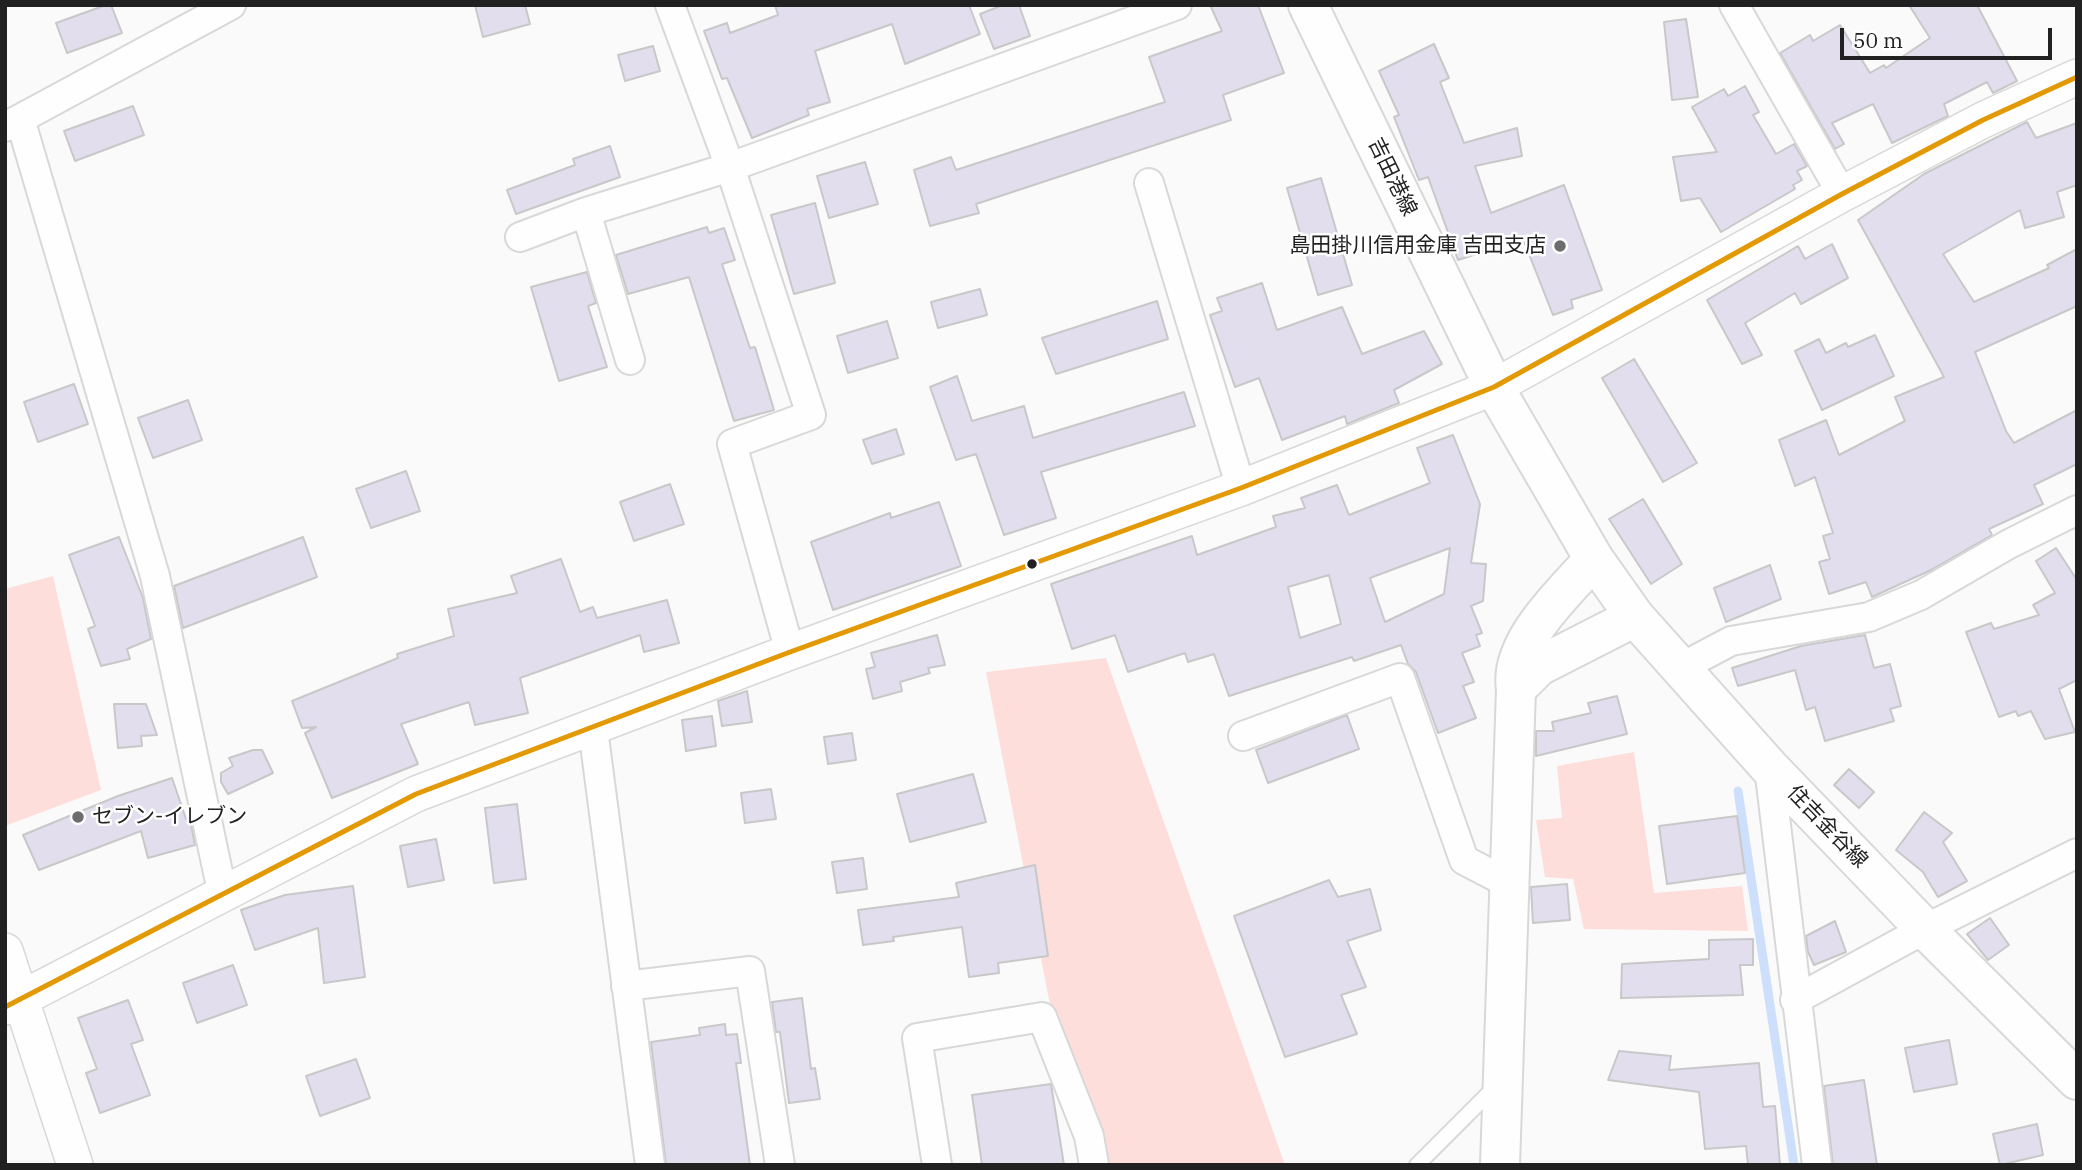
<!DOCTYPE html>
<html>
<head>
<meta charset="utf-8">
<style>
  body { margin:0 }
  #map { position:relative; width:2082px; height:1170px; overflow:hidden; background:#fbfafb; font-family:"IBM Plex Serif",serif }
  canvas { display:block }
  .frame { position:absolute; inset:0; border:7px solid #222122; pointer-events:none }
  .scale { position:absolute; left:1840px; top:28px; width:212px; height:32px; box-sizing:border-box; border:4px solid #222122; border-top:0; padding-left:9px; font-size:21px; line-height:24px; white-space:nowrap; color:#222122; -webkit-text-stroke:5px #fff; paint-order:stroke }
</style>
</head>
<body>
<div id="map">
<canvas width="2082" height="1170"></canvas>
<div class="frame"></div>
<div class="scale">50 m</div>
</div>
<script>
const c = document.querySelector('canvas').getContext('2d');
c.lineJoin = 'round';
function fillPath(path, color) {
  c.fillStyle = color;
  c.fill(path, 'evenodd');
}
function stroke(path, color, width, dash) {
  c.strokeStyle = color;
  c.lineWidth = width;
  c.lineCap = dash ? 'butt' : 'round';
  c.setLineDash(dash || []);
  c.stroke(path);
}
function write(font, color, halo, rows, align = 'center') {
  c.font = font + ' "IBM Plex Serif","Noto Sans JP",serif';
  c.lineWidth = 5;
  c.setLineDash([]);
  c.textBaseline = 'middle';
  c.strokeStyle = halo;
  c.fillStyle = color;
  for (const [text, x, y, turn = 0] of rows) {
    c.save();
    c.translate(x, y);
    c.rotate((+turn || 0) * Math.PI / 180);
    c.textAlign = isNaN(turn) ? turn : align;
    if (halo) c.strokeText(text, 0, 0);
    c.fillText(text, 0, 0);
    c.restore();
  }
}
fillPath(new Path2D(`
  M53,576l48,214 -96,36v-237z
  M1106,658l179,507h-177l-3,-22 -50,-112 -69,-359z
  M1634,752l20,141 88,-7 6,45 -164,-2 -11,-50 -28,-2 -9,-57 26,-2 -5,-52z`), '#fddedb');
stroke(new Path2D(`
  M1738,791l56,374`), '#cedffc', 9);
const building = new Path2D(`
  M106,5h5l11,28 -55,20 -11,-30z
  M475,5h50l5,19 -47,13z
  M775,5h194l11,29 -75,30 -13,-40 -77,27 15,51 -23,7 2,6 -57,23 -25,-60 -5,1 -18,-48 23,-8 3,10 48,-18z
  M1003,5h16l11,31 -36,13 -14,-35z
  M1210,5h48l26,68 -61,22 8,25 -255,84 3,9 -49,13 -16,-56 37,-13 5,13 209,-68 -16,-45 73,-26z
  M1909,5h68l40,76 -24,12 -6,-11 -43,22 4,12 -56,27 -19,-39 -41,19 12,21 -9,5 -55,-96 30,-18 3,6 27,-16 30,48 14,-8 2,3 44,-30z
  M1686,19l12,78 -26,3 -8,-78z
  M1434,44l15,34 -9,4 24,61 53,-15 5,28 -47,10 16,47 73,-28 38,105 -31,10 2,8 -20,7 -30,-76 -65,21 -30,-83 -9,3 -25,-63 5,-2 -20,-44z
  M653,46l7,25 -35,10 -7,-26z
  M1745,86l14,26 -6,3 23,39 18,-10 13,22 -10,5 5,9 -9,5 2,4 -74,43 -21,-34 -19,3 -8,-44 44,-5 -25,-45 32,-18 4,7z
  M133,106l11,29 -69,26 -11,-30z
  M2027,122l9,16 41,-15v62l-20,7 7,25 -39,11 -5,-18 -77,44 31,48 75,-34 -2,-3 30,-16v57l-102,46 31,79 8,12 63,-33v54l-43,21 9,19 -54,25 3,6 -61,35 -59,27 -6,-15 -37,12 -10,-32 11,-3 -7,-23 10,-3 -18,-56 -20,9 -16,-46 47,-20 13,35 66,-34 -10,-24 49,-20 -86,-157 66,-46z
  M610,146l10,31 -104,37 -9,-24 68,-25 -2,-6z
  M865,162l13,42 -49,14 -12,-42z
  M1321,178l31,107 -34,10 -31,-107z
  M815,203l20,80 -41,11 -23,-79z
  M707,227l2,6 15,-5 11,32 -13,4 28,84 5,-1 19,63 -40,11 -45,-144 -61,17 -12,-39z
  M1832,244l16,34 -47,26 -6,-11 -50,30 17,32 -20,9 -35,-64 91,-54 7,13z
  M587,272l9,31 -8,3 19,61 -48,14 -28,-94z
  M1262,283l15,47 65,-23 20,47 62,-23 18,33 -48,26 5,13 -52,21 -2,-8 -63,24 -23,-62 -24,9 -25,-72 12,-4 -5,-13z
  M980,289l7,26 -49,13 -7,-26z
  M1157,301l11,38 -112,35 -14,-36z
  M887,321l11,37 -50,15 -11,-37z
  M1875,335l19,41 -72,34 -27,-59 24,-12 7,14 20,-10 2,4z
  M1634,359l63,104 -34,19 -61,-104z
  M957,376l15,45 52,-15 9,32 151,-46 11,34 -154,46 15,46 -52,17 -28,-81 -20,6 -26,-73z
  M74,384l14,40 -50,18 -14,-40z
  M188,400l14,40 -49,18 -15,-40z
  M896,429l8,25 -32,10 -9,-24z
  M1453,435l27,69 -9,59 15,1 -3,37 -12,5 11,27 -6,2 4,11 -18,7 12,29 -11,4 13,32 -38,15 -22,-61 -8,-8 -7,-19 -47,16 -2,-4 -123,39 -15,-42 -26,8 -3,-9 -57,19 -13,-37 -43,14 -21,-65 141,-48 5,19 79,-28 -3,-11 32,-8 -4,-10 36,-13 12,30 81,-32 -13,-35zM1450,548l-6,46 -59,28 -15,-44zM1329,575l12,49 -41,14 -12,-51z
  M406,471l14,40 -49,17 -15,-39z
  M670,484l14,40 -50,17 -14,-39z
  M1643,499l39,65 -31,20 -42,-65z
  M939,502l22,64 -128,44 -22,-68 79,-29 1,5z
  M119,537l24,61 8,41 -24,10 3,10 -29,7 -13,-37 7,-3 -26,-71z
  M303,537l14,40 -134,51 -9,-42z
  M2056,548l21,32v100l-18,9 16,43 -30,7 -14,-28 -13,5 -2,-5 -17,6 -33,-85 25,-9 3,6 45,-14 -6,-10 22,-12 -19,-32z
  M561,559l19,53 13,-5 4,11 70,-18 12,43 -35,9 -4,-17 -120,43 8,35 -53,12 -6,-23 -68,22 17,40 -86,34 -27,-65 11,-6 -14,1 -10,-27 106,-43 -1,-4 57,-18 -6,-27 69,-16 -6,-17z
  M1770,565l11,34 -55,23 -12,-34z
  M937,635l8,30 -17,3 2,5 -30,9 2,9 -29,8 -7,-30 9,-2 -4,-14z
  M1865,635l9,33 16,-4 11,42 -11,3 4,12 -69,20 -10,-34 -9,3 -11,-40 -57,16 -6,-18 69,-22z
  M747,691l5,31 -30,4 -4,-25z
  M1617,696l10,38 -91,22v-25h18l-2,-9 39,-9 -3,-10z
  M114,704h32l11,31 -16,1 1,10 -24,2z
  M1347,715l12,34 -91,34 -12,-33z
  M712,716l4,30 -30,5 -4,-31z
  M852,733l4,27 -28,4 -4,-27z
  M253,750h9l11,23 -45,21 -7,-12v-9l12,-7 -4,-8z
  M1849,769l25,23 -15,16 -25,-23z
  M973,774l13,48 -76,20 -13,-48z
  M172,778l14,41h4l5,26 -47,13 -7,-27 -102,39 -16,-35 95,-39z
  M771,789l5,30 -31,4 -4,-30z
  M517,804l9,75 -32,4 -9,-75z
  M1924,812l28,21 -9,9 24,39 -29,16 -15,-25 -27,-22z
  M1737,816l8,57 -78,11 -8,-58z
  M436,839l8,41 -36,7 -8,-41z
  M863,858l4,31 -30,4 -5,-31z
  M1035,865l13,91 -50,7 1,10 -30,4 -7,-50 -69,10 1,4 -31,4 -5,-35 101,-13 -3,-14z
  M1329,880l9,17 32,-8 11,41 -34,11 19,46 -25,8 16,39 -72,23 -51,-141z
  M1567,884l3,36 -37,3 -2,-36z
  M353,886l12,91 -41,6 -6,-55 -63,22 -14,-40 44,-15z
  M1990,918l19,27 -21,15 -21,-26z
  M1835,921l11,31 -32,13 -6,-13 -2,-16z
  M1753,939v26h-13l3,30 -122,3 1,-34 87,-5v-19z
  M233,965l14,40 -50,18 -14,-40z
  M802,998l9,71 4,-1 5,31 -31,4 -9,-71h-4l-4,-30z
  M128,1000l15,40 -12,4 19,51 -50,18 -14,-40 11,-4 -19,-51z
  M725,1024l1,11 11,-1 4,29h-5l14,102h-84l-15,-123 49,-7 -1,-7z
  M1949,1040l8,44 -43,8 -9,-44z
  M1619,1051l52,5 -2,14 90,-7 4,44 12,-1 5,59h-32l-2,-19 -41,3 -6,-57 -91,-12z
  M356,1059l14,39 -50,18 -14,-40z
  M1864,1080l13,85h-44l-9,-79z
  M1051,1084l13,81h-82l-10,-70z
  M2037,1124l6,31 -43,10 -7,-31z`);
fillPath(building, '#e2deee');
stroke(building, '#c8c8c9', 2);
const service = new Path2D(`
  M1417,1165l78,-78`);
const minor = new Path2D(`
  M670,5l60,162 81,248 -79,29 58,208
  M1734,5l108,189
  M20,119l135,457 68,320
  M5,127l226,-122
  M1149,183l92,305
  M586,212l44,148
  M520,237l66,-25 144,-45 447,-162
  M1680,668l51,-27 138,-24 52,-22 88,-51 68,-34
  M593,729l57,436
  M1243,736l157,-58 64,182 44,23
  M1769,767l48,398
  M626,986l124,-15 30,194
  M1795,1000l130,-71 152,-76
  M937,1165l-20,-127 125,-21 47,119 5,29`);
const tertiary = new Path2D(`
  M5,951l70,214
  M5,1007l411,-213 374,-142 451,-164 253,-101 348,-193 141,-74 94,-43`);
const secondary = new Path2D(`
  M1308,5l186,382 100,172 41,58 134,150 156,162 152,151
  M1516,689l23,-23 96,-49
  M1500,1165l16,-476c-8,-46 49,-97 78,-130`);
stroke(service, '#d8d8d8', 18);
stroke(minor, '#d8d8d8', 32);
stroke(tertiary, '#d8d8d8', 38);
stroke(secondary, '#d8d8d8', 42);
stroke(service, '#fefefe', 14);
stroke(minor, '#fefefe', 28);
stroke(tertiary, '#fefefe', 35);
stroke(secondary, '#fefefe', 38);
stroke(new Path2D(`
  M5,1007l411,-213 374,-142 451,-164 253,-101 348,-193 141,-74 94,-43`), '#e29903', 5);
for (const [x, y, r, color] of [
  [1560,246,7,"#6e6d6e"],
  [1032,564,6,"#222122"],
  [78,817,7,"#6e6d6e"]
]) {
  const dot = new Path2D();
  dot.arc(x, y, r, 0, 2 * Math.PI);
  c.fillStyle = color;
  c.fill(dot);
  stroke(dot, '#fff', 2.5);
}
write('21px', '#222122', '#fff', [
  ["吉田港線",1392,177,64],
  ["住吉金谷線",1827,827,46]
]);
write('21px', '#222122', '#fff', [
  ["島田掛川信用金庫 吉田支店",1546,246],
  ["セブン-イレブン",92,817,"left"]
], 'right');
</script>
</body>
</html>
